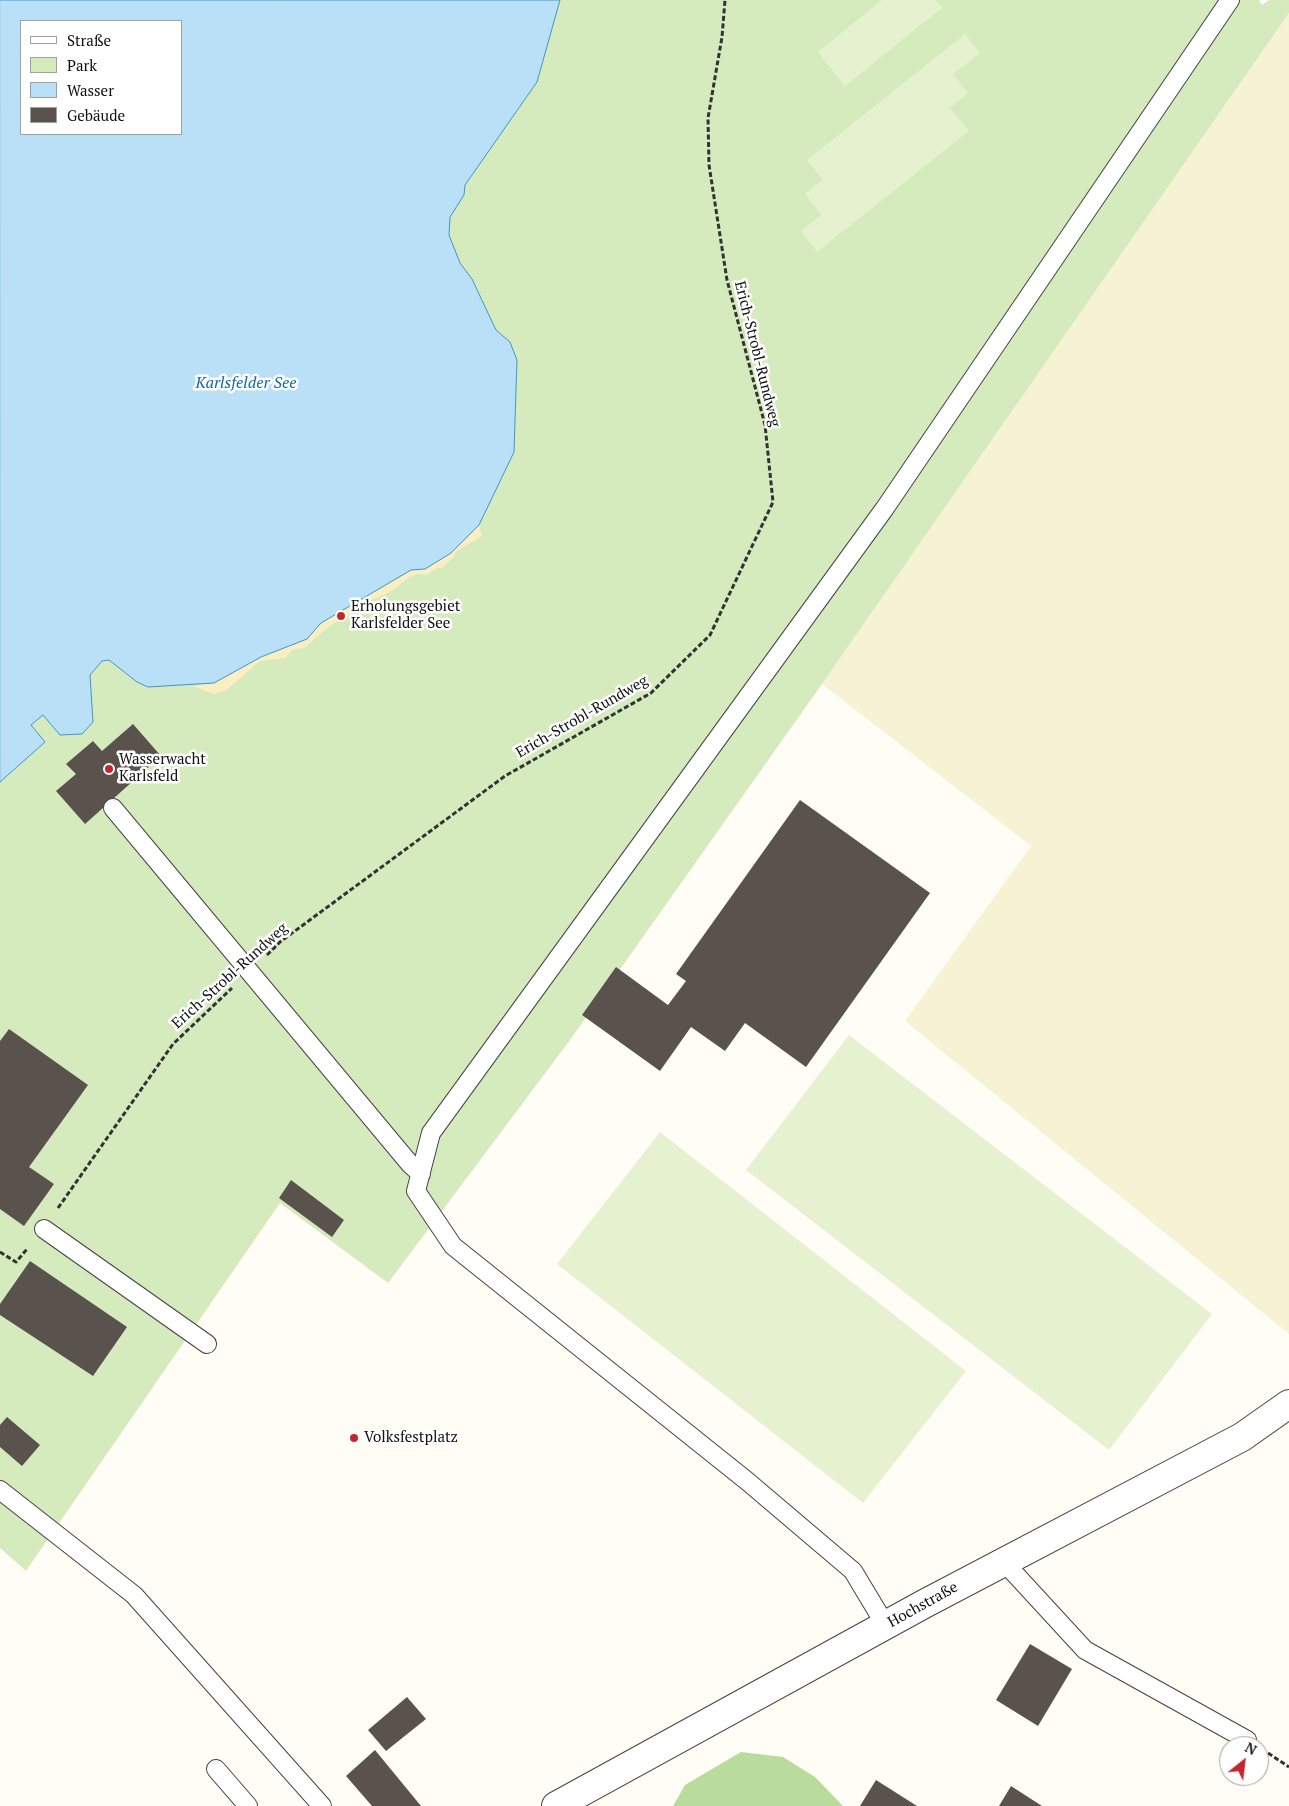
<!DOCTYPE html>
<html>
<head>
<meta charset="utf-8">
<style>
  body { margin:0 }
  #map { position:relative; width:1289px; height:1806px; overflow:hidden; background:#fffdf5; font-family:"PT Serif",serif }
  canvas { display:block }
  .legend { position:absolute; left:20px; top:20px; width:162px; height:115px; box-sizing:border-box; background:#fff; border:1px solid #a0a0a0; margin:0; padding:6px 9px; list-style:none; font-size:15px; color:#111 }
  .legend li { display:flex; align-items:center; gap:10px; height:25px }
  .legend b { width:25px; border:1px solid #a0a0a0 }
  .north { position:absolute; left:1219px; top:1736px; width:50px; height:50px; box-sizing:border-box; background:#fff; border:1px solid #a0a0a0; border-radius:50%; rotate:29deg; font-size:14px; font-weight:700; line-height:20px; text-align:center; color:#111 }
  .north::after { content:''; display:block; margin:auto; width:18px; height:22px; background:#c4262e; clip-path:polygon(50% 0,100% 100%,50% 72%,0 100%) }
</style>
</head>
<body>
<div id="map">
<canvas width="1289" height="1806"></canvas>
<ul class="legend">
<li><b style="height:6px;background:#fff"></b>Straße</li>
<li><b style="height:14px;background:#d5ebbd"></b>Park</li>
<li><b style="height:14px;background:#b9e0f7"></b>Wasser</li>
<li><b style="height:14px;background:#5a524d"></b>Gebäude</li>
</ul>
<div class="north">N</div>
</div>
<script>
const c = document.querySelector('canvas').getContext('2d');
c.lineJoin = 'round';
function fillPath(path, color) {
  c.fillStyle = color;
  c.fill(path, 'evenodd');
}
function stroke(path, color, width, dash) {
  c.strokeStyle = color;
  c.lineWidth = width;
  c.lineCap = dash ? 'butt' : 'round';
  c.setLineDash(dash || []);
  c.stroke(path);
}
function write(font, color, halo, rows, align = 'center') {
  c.font = font + ' "PT Serif",serif';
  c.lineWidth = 5;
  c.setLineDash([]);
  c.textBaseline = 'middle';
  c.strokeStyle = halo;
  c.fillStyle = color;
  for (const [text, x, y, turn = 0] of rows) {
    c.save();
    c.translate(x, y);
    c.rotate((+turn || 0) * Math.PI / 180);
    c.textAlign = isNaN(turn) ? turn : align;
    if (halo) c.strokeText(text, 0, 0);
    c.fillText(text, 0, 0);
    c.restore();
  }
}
fillPath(new Path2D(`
  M1289,13v1321l-384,-313 126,-175 -209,-162z`), '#f6f3d4');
fillPath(new Path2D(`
  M0,0h1259l3,5 7,-5h20v13l-467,671 -252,356 -182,243 -108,-80 -254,368 -26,-23zM21,21h160v113h-160z`), '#d5ebbd');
fillPath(new Path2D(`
  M741,1752l42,5 32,20 28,29h-170l12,-21z`), '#b9dc9c');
fillPath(new Path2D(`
  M479,525l3,11 -26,15 -2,6 -12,11h-5l-11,7c-14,-5 -24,10 -35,16 -9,6 -20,7 -30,14l1,3 -31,17 -27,23 -12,2 -7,8 -25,3 -33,29 -13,4 -21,-8 21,-3 47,-27 46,-17 14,-16 90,-53c29,-2 48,-25 68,-45z`), '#fbeec1');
fillPath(new Path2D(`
  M882,0h53l7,8 -97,78 -27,-34z
  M965,34l15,19 -27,21 15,19 -18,15 19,23 -152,121 -16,-21 20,-16 -16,-21 18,-14 -16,-20z
  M849,1035l363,279 -103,136 -363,-280z
  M660,1132l306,239 -103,132 -306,-239z`), '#e6f2cf');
const water = new Path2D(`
  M0,0h560l-23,82 -72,103 -1,10 -14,22 -1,18 11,28 12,16 24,51 14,12 7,18 -3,92 -35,73 -28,28 -26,16 -14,1 -90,53 -14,16 -46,18 -47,26 -66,4 -11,-5 -28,-22 -7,1 -12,14 3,47 -11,12 -22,1 -17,-20 -12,10 14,17 -45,40zM21,21h160v113h-160z`);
fillPath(water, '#b9e0f7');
stroke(water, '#3f96cf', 1);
fillPath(new Path2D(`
  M133,724l28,32 -76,68 -29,-33 20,-17 -10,-10 27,-23 9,10z
  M800,800l130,93 -124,174 -61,-44 -20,28 -34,-24 -31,44 -78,-56 34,-48 52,38 18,-24 -10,-7z
  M9,1029l79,56 -59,82 25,17 -30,42 -24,-17v-168z
  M291,1180l53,40 -12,17 -53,-39z
  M30,1261l97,66 -34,49 -93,-61v-11z
  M7,1417l33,28 -18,21 -22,-19v-22z
  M1030,1644l42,25 -34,57 -42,-26z
  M407,1697l19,22 -40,32 -18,-21z
  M375,1750l46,56h-49l-26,-30z
  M876,1780l41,26h-57z
  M1011,1786l31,20h-43z`), '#5a524d');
const service = new Path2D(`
  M113,808l297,356 11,10
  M44,1229l163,115
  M0,1490l134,105 188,211
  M1004,1562l81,88 162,90
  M886,1626l-33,-55 -106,-90 -294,-235 -37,-55 15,-58 454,-625 345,-508
  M216,1769l32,37`);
const minor = new Path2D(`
  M556,1806l368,-202 318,-167 47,-33`);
stroke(service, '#444', 20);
stroke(minor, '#444', 30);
stroke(new Path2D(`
  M267,955l13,-13 225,-166 146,-83 59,-58 63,-133 -8,-77 -38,-145 -18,-115 -1,-47 14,-81 3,-37
  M58,1208l115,-164 59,-56
  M0,1252l16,10 11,-13
  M1268,1753l21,14`), '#333', 3, [5, 2.5]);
stroke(service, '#fff', 18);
stroke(minor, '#fff', 28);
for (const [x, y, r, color] of [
  [341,616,5,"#c4262e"],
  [109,769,5,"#c4262e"],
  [354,1438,5,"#c4262e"]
]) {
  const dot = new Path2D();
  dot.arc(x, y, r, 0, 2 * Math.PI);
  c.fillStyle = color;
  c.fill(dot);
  stroke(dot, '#fff', 2);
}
write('15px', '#111', '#fff', [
  ["Erich-Strobl-Rundweg",757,354,76],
  ["Erich-Strobl-Rundweg",582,717,-30],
  ["Erich-Strobl-Rundweg",230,976,-42],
  ["Hochstraße",923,1605,-29]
]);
write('15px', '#111', '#fff', [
  ["Erholungsgebiet",351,607],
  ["Karlsfelder See",351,624],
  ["Wasserwacht",119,760],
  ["Karlsfeld",119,777],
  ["Volksfestplatz",364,1438]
], 'left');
write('italic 16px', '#1768a6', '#fff', [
  ["Karlsfelder See",246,383]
]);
</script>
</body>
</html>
